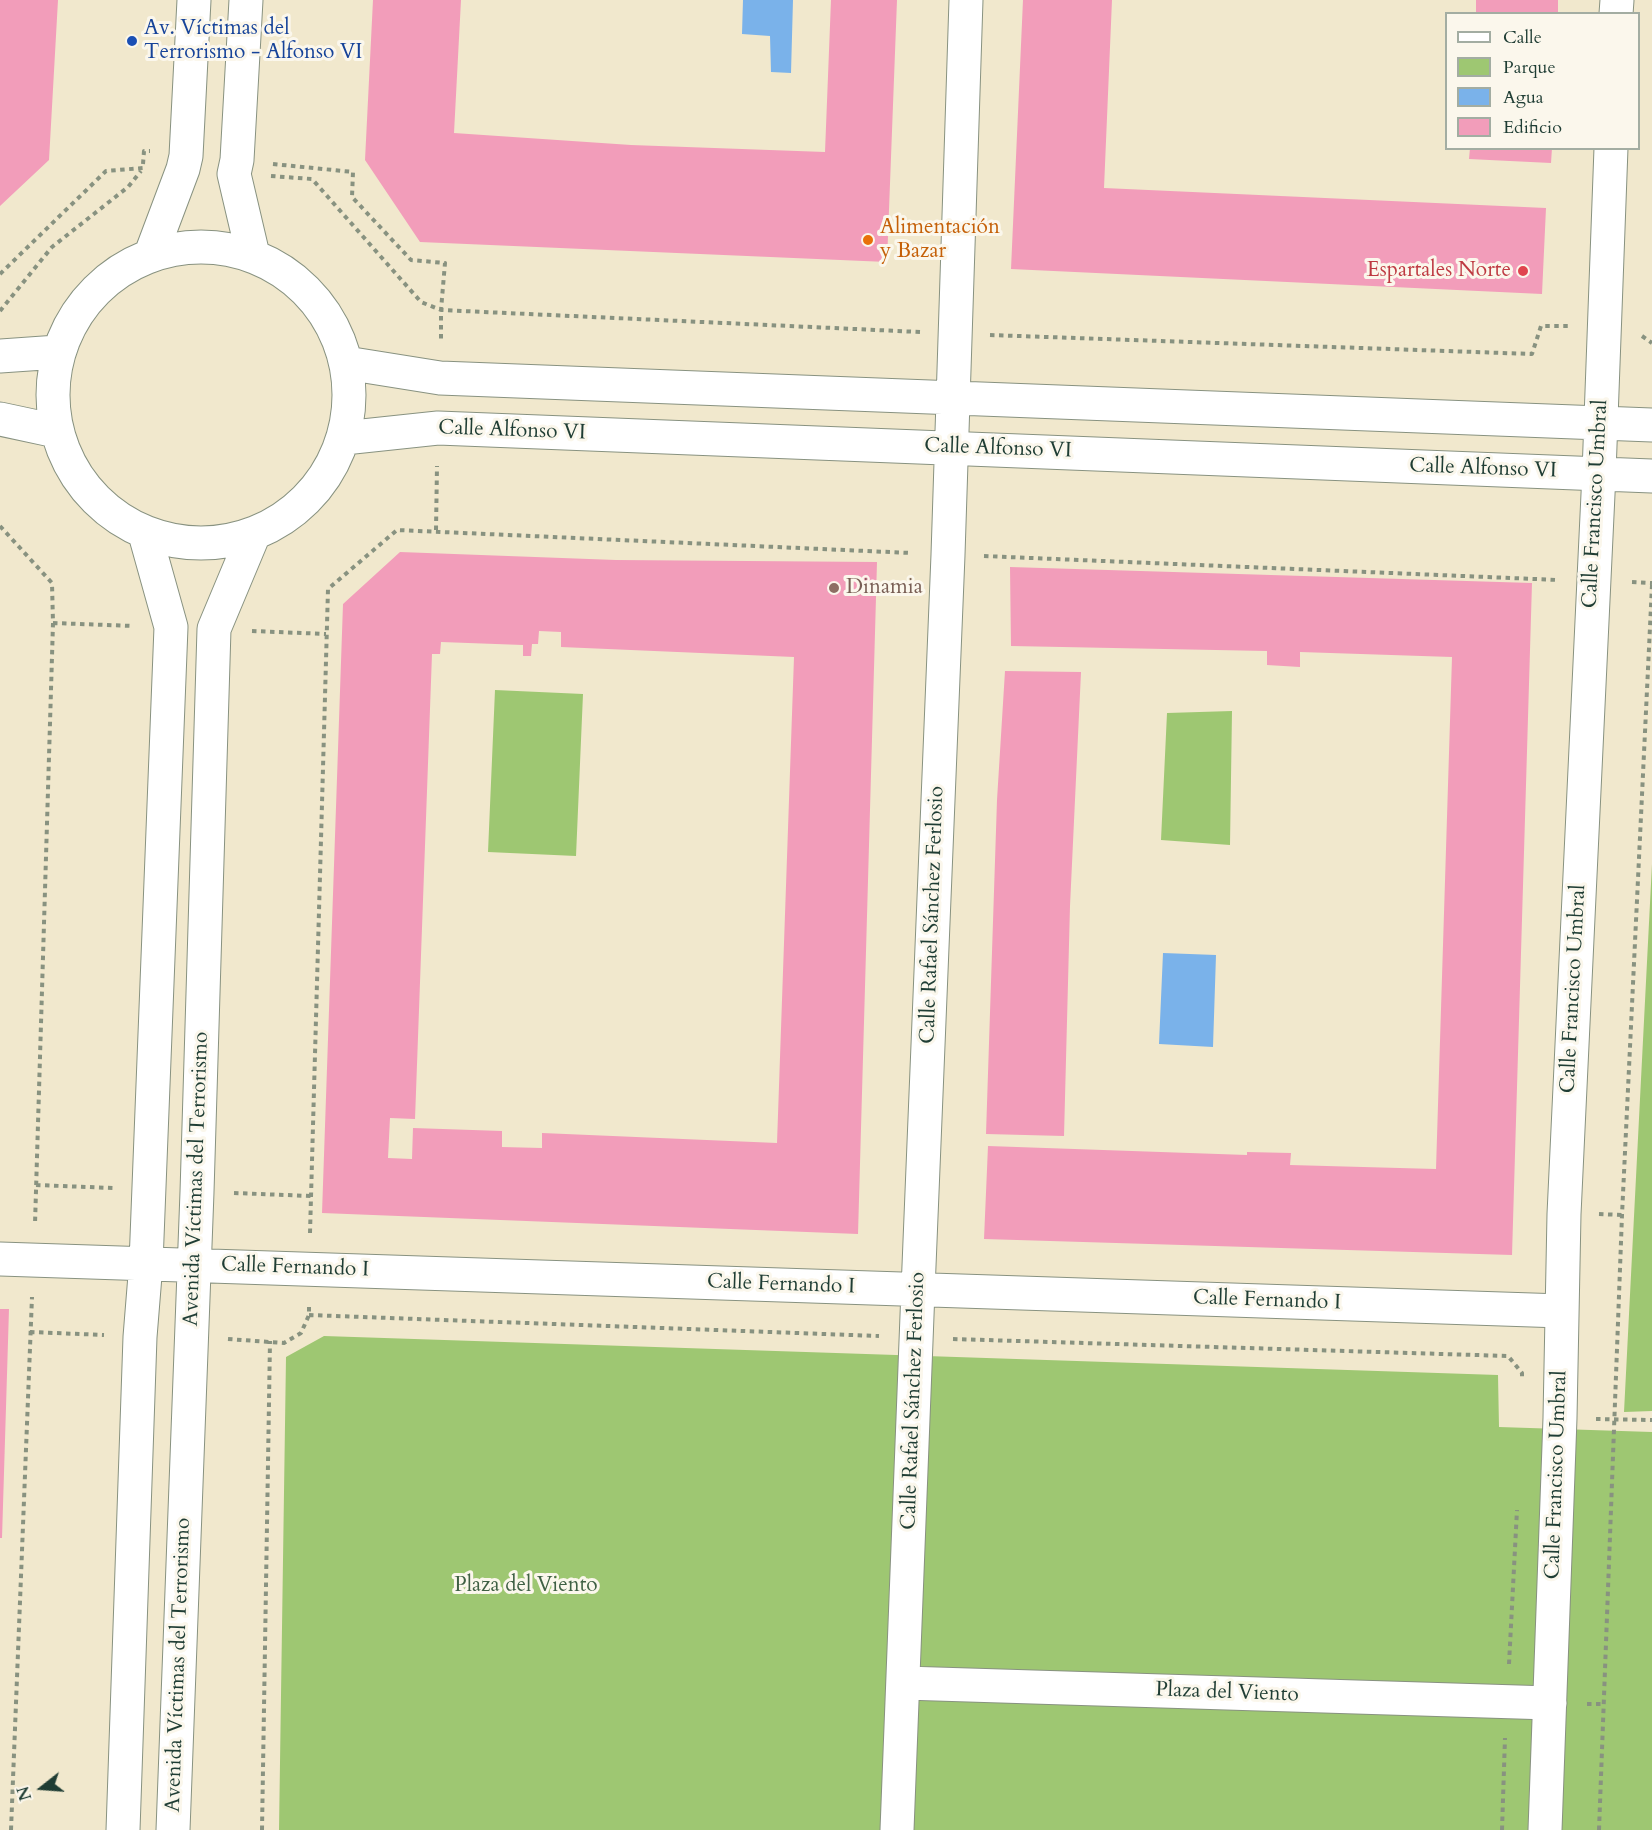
<!DOCTYPE html>
<html>
<head>
<meta charset="utf-8">
<style>
  body { margin:0 }
  #map { position:relative; width:1652px; height:1830px; overflow:hidden; background:#f1e8cd; font-family:Cardo,serif }
  canvas { display:block }
  .legend { position:absolute; left:1445px; top:12px; width:195px; height:138px; box-sizing:border-box; background:#fbf7ec; border:2px solid #a3ada2; margin:0; padding:8px 10px; list-style:none; font-size:18px; color:#1f3d34 }
  .legend li { display:flex; align-items:center; gap:12px; height:30px }
  .legend b { width:30px; border:2px solid #a3ada2 }
  .north { position:absolute; left:12px; top:1758px; width:60px; height:60px; -webkit-text-stroke:4px #fbf7ec; paint-order:stroke; rotate:253deg; font-size:16px; font-weight:700; line-height:24px; text-align:center; color:#1f3d34 }
  .north::after { content:''; display:block; margin:auto; width:21px; height:27px; background:#1f3d34; clip-path:polygon(50% 0,100% 100%,50% 72%,0 100%) }
</style>
</head>
<body>
<div id="map">
<canvas width="1652" height="1830"></canvas>
<ul class="legend">
<li><b style="height:8px;background:#fff"></b>Calle</li>
<li><b style="height:16px;background:#9ec772"></b>Parque</li>
<li><b style="height:16px;background:#7ab2ea"></b>Agua</li>
<li><b style="height:16px;background:#f29dba"></b>Edificio</li>
</ul>
<div class="north">N</div>
</div>
<script>
const c = document.querySelector('canvas').getContext('2d');
c.lineJoin = 'round';
function fillPath(path, color) {
  c.fillStyle = color;
  c.fill(path, 'evenodd');
}
function stroke(path, color, width, dash) {
  c.strokeStyle = color;
  c.lineWidth = width;
  c.lineCap = dash ? 'butt' : 'round';
  c.setLineDash(dash || []);
  c.stroke(path);
}
function write(font, color, halo, rows, align = 'center') {
  c.font = font + ' Cardo,serif';
  c.lineWidth = 6;
  c.setLineDash([]);
  c.textBaseline = 'middle';
  c.strokeStyle = halo;
  c.fillStyle = color;
  for (const [text, x, y, turn = 0] of rows) {
    c.save();
    c.translate(x, y);
    c.rotate((+turn || 0) * Math.PI / 180);
    c.textAlign = isNaN(turn) ? turn : align;
    if (halo) c.strokeText(text, 0, 0);
    c.fillText(text, 0, 0);
    c.restore();
  }
}
fillPath(new Path2D(`
  M495,690l88,4 -7,162 -88,-4z
  M1232,711l-2,134 -69,-5 6,-127z
  M1652,864v547l-28,1z
  M324,1336l1174,39 1,52 153,5v398h-1373l7,-473z`), '#9ec772');
fillPath(new Path2D(`
  M743,0h50l-2,73 -20,-1 -1,-36 -28,-2z
  M1163,953l53,2 -3,92 -54,-3z`), '#7ab2ea');
fillPath(new Path2D(`
  M0,0h58l-9,160 -49,46z
  M373,0h88l-7,133 177,12 194,7 6,-152h66l-10,262 -467,-20 -55,-82z
  M1023,0h89l-8,188 442,20 -4,86 -531,-25z
  M1476,0h82v14h-82z
  M1470,148h82l-1,15 -82,-4z
  M400,552l216,8 261,2 -19,672 -536,-21 21,-609zM539,631l22,1v15l233,10 -17,486 -235,-10v15l-40,-1v-16l-89,-3 -1,31 -24,-1 2,-40 25,1 17,-465h8l1,-12 82,3v11h8l1,-12h6z
  M1010,567l522,16 -20,672 -528,-16 4,-93 259,9v-3l44,1 -1,12 146,4 16,-512 -152,-5v15l-33,-2v-14l-256,-5z
  M1005,671l76,1 -11,234 -6,230 -78,-2 11,-334z
  M0,1309h9l-7,229h-2z`), '#f29dba');
const street = new Path2D(`
  M246,0l-9,160 -3,14 19,81
  M1616,14l1,-14
  M53 395a148 148 0 1 1 296 0a148 148 0 1 1-296 0Z
  M151,254l32,-85 3,-13 8,-156
  M0,356l58,-4
  M346,363l94,15 1212,47
  M0,419l56,12
  M344,438l94,-10 1214,48
  M0,1259l1562,52
  M904,1683l646,20
  M123,1830l17,-493 6,-74 25,-636 -26,-93
  M173,1830l24,-638 17,-563 39,-93
  M897,1830l21,-540 30,-735 18,-555
  M1545,1830l15,-412 4,-204 35,-741 12,-325`);
stroke(street, '#889280', 35);
stroke(new Path2D(`
  M143,164l1,-13h6
  M273,164l80,8 -1,25 59,63 34,3 -4,47v31
  M271,176l41,3 109,123 20,8 479,22
  M0,274l106,-103 37,-3
  M0,311l52,-64 76,-60 13,-16
  M990,335l542,19 9,-28h27
  M1642,336l10,7
  M0,526l52,57 1,40 -18,601
  M436,530l1,-64
  M984,556l574,24
  M1632,582l20,1
  M53,623l80,3
  M252,631l74,3
  M36,1185l77,3
  M234,1193l77,3
  M1599,1214l23,1
  M310,1233l18,-644 69,-59 514,23
  M309,1315l570,21
  M30,1332l74,3
  M228,1339l56,4 17,-10 8,-18v-8
  M953,1339l555,17 14,17v4
  M1596,1419l56,1
  M1509,1664l8,-154
  M1587,1704h17
  M11,1830l21,-533
  M262,1830l8,-489
  M1502,1830l3,-92
  M1599,1830l23,-615 30,-630`), '#889280', 4, [4.5, 4.5]);
stroke(street, '#fff', 33);
for (const [x, y, r, color] of [
  [132,41,6,"#1a4fb4"],
  [868,240,6,"#e8710a"],
  [1523,271,6,"#e0444e"],
  [834,588,6,"#8d6e63"]
]) {
  const dot = new Path2D();
  dot.arc(x, y, r, 0, 2 * Math.PI);
  c.fillStyle = color;
  c.fill(dot);
  stroke(dot, '#fbf7ec', 2);
}
write('21px', '#164399', '#fbf7ec', [
  ["Av. Víctimas del",144,29],
  ["Terrorismo - Alfonso VI",144,53]
], 'left');
write('21px', '#c56008', '#fbf7ec', [
  ["Alimentación",880,228],
  ["y Bazar",880,252]
], 'left');
write('21px', '#be3a42', '#fbf7ec', [
  ["Espartales Norte",1511,271]
], 'right');
write('21px', '#1f3d34', '#fbf7ec', [
  ["Calle Alfonso VI",512,431,2],
  ["Calle Alfonso VI",998,449,2],
  ["Calle Alfonso VI",1483,469,2],
  ["Calle Francisco Umbral",1596,504,-87],
  ["Calle Rafael Sánchez Ferlosio",933,915,-88],
  ["Calle Francisco Umbral",1574,989,-87],
  ["Avenida Víctimas del Terrorismo",197,1179,-88],
  ["Calle Fernando I",295,1268,2],
  ["Calle Fernando I",781,1285,2],
  ["Calle Fernando I",1267,1301,2],
  ["Calle Rafael Sánchez Ferlosio",914,1401,-88],
  ["Calle Francisco Umbral",1557,1475,-88],
  ["Avenida Víctimas del Terrorismo",179,1665,-88],
  ["Plaza del Viento",1227,1693,2]
]);
write('21px', '#785e54', '#fbf7ec', [
  ["Dinamia",846,588]
], 'left');
write('21px', '#3f6044', '#fbf7ec', [
  ["Plaza del Viento",526,1586]
]);
</script>
</body>
</html>
